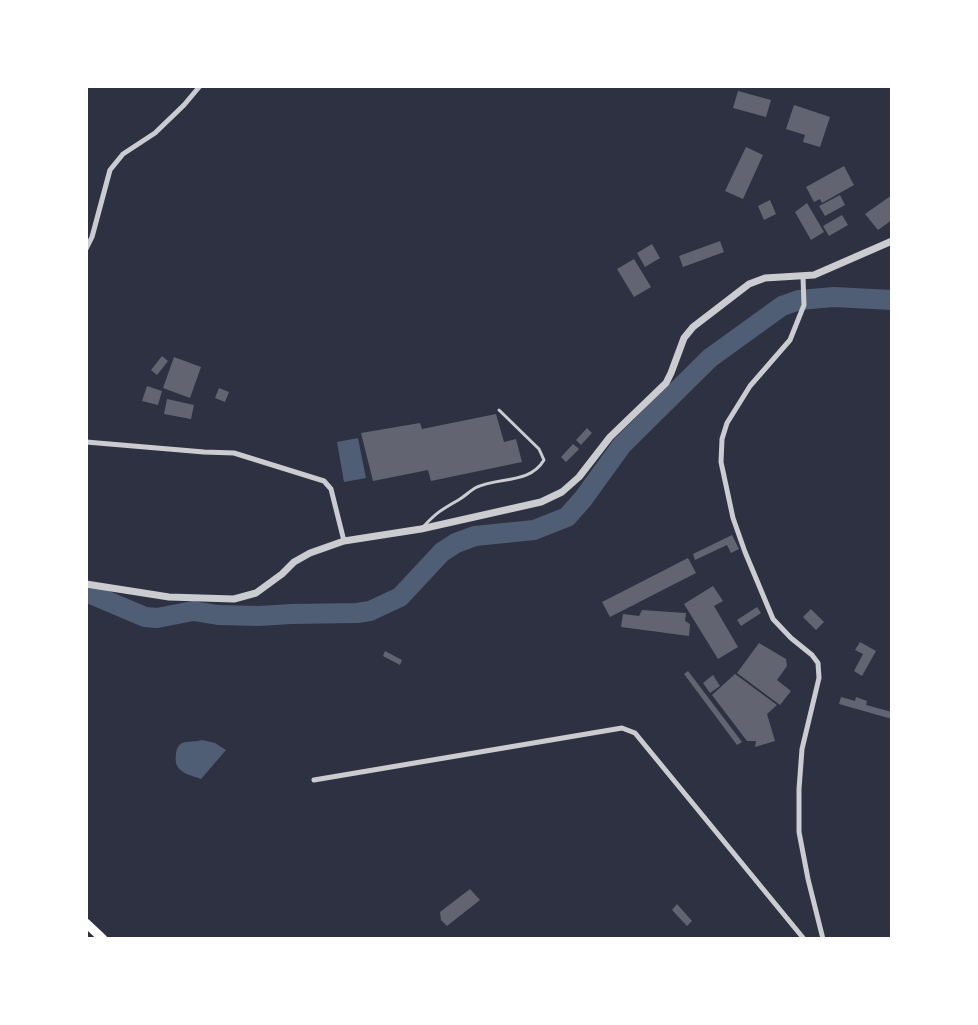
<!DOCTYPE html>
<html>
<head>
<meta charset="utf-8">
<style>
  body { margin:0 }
  #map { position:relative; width:978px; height:1025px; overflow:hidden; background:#2d3142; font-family:"Open Sans",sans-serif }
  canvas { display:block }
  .frame { position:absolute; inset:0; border:88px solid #fff; pointer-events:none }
</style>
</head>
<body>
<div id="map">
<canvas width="978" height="1025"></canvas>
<div class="frame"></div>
</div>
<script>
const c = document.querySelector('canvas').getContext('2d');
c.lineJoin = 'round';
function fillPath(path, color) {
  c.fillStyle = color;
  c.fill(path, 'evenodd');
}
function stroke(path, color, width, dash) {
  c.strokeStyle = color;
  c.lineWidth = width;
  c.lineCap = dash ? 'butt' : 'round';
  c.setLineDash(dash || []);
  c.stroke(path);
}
fillPath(new Path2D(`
  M358,438l8,40 -22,4 -7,-40z
  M202,740l13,3 11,7 -25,29c-13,-5 -28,-7 -25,-24 0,-4 1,-9 6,-12 5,-2 14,-1 20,-3z`), '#4f5d75');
stroke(new Path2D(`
  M86,592l59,25 12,1 36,-7 25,4 41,1 32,-2 66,-1 13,-2 30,-14 42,-45 14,-9 19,-7 59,-6 33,-13 16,-18 39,-54 88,-87 72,-52 17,-6 35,-3 58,3`), '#4f5d75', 20);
fillPath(new Path2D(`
  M738,91l33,9 -5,17 -33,-9z
  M794,105l36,12 -10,30 -17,-5 2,-7 -19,-6z
  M746,147l17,8 -20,44 -18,-8z
  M844,166l10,19 -32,18 -2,-4 -6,3 -8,-15z
  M840,195l5,10 -20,11 -6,-10z
  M892,195v25l-14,10 -13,-16z
  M770,200l6,14 -12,6 -6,-14z
  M807,203l17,29 -13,8 -16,-28z
  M842,215l6,10 -19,11 -6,-10z
  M720,241l4,11 -41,15 -4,-11z
  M652,244l8,14 -15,9 -8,-14z
  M634,259l17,28 -17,10 -17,-28z
  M162,356l6,5 -11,14 -6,-5z
  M174,357l27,10 -11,31 -27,-10z
  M147,386l15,5 -4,14 -16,-4z
  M219,388l10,4 -4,10 -10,-4z
  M167,399l27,6 -3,14 -27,-5z
  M496,414l8,28 12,-3 6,23 -91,19 -3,-11 -55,11 -12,-48 59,-10 2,6z
  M587,428l5,5 -11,12 -5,-5z
  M573,444l6,5 -13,13 -5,-5z
  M732,535l7,14 -8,4 -4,-8 -32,15 -2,-6z
  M688,558l8,15 -86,44 -8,-15z
  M713,586l10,15 -9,5 24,41 -20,12 -34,-55z
  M757,607l4,6 -20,13 -4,-6z
  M811,609l13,13 -8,8 -13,-13z
  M642,610l44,3 -1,8 5,3 -1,12 -68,-9 2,-13 16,2z
  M860,642l16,9 -14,25 -8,-5 9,-17 -8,-4z
  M759,643l27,16 1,7 -10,14 14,11 -11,14 -43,-32z
  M385,651l17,9 -2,5 -17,-9z
  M688,671l54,71 -5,3 -53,-71z
  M735,674l42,31 -10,9 8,27 -20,6 1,-6h-9l-35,-46z
  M713,675l7,11 -10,7 -7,-10z
  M841,697l14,4 1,-4 11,4 -1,4 26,7v7l-53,-15z
  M470,889l10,11 -33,26 -6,-6 -1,-8z
  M677,904l15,17 -5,5 -15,-16z`), '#626471');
stroke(new Path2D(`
  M424,526c14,-15 19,-17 36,-27 5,-3 10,-8 15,-11 23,-12 54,-3 69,-28l-5,-11 -40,-39`), '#caccd0', 3);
stroke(new Path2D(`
  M86,249l6,-12 18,-67 13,-16 32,-21 29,-28 16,-19
  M803,277l1,28 -14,35 -40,46 -23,37 -5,16 -1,23 12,56 12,34 28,67 18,19 21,17 6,8 1,15 -17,71 -3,40v43l9,47 15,60
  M86,442l118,10 30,1 90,28 7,8 13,52
  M314,780l308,-52 13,5 169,206`), '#caccd0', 5);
stroke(new Path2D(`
  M86,584l83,13 65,2 22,-6 26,-19 12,-12 16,-9 34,-12 77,-12 120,-27 21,-10 17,-15 31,-40 56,-54 5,-10 13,-35 9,-11 56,-43 16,-6 49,-3 78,-34`), '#caccd0', 7);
stroke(new Path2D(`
  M86,923l17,16`), '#fff', 9);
</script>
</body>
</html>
